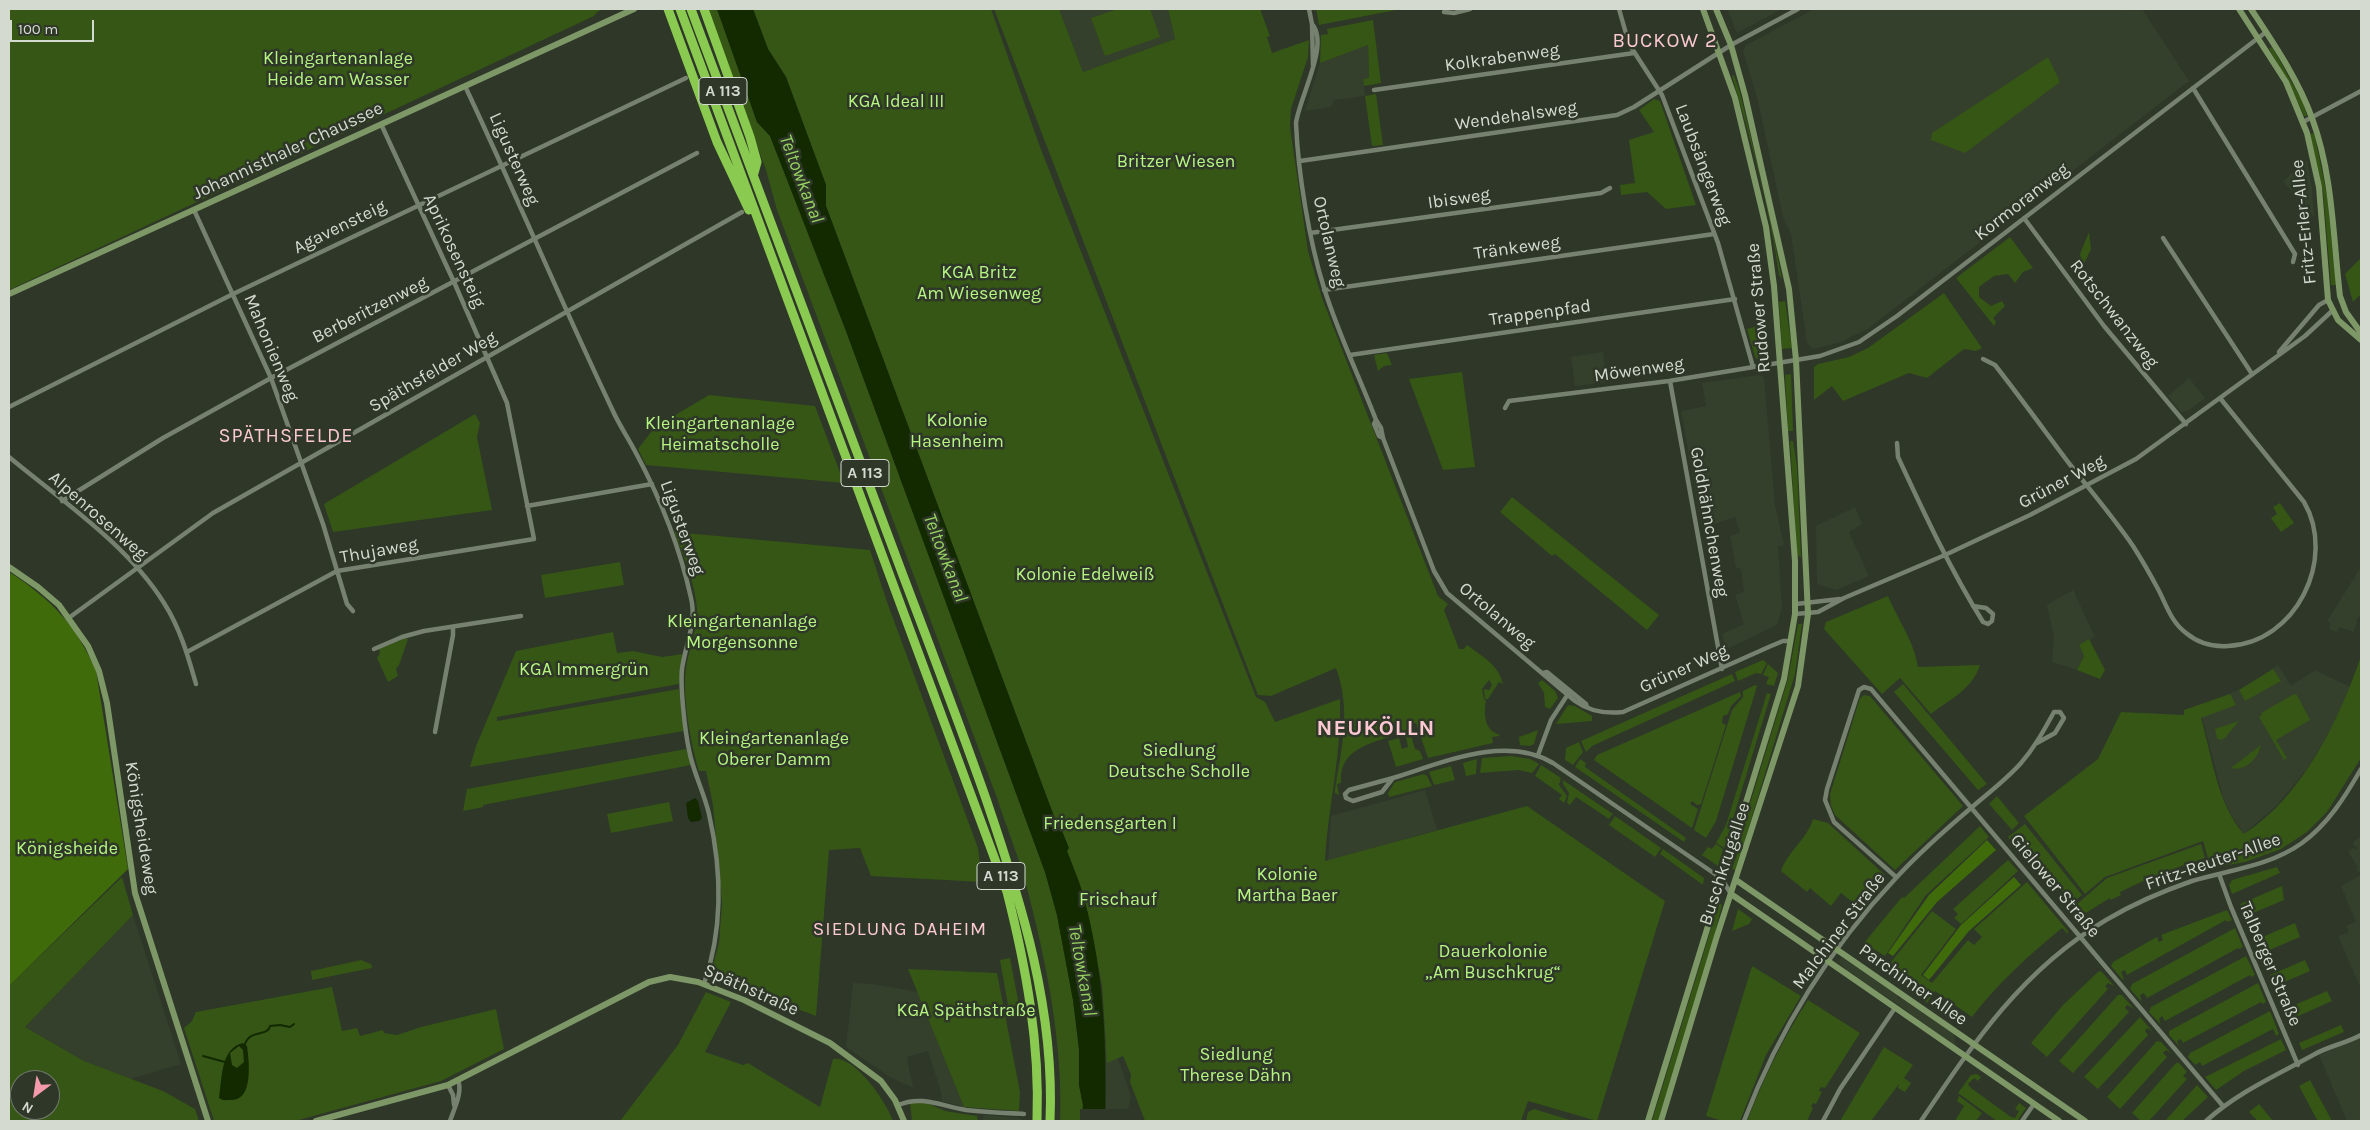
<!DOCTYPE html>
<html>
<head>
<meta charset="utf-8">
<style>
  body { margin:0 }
  #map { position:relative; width:2370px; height:1130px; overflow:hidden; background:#2e3728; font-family:Karla,sans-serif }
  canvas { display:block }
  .frame { position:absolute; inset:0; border:10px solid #d5dad1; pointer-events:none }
  .north { position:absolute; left:10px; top:1070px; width:50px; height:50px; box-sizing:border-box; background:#2e3728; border:1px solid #71786c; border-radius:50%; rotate:211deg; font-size:14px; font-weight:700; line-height:20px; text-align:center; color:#d5dad1 }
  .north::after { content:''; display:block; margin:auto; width:18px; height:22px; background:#f39aac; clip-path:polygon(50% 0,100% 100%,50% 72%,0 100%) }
  .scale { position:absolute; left:10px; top:20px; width:84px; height:22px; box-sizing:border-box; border:2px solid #d5dad1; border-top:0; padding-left:6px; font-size:15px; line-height:18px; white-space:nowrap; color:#d5dad1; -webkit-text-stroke:4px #2e3728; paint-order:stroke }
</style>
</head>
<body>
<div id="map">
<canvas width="2370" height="1130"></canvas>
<div class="frame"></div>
<div class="north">N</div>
<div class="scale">100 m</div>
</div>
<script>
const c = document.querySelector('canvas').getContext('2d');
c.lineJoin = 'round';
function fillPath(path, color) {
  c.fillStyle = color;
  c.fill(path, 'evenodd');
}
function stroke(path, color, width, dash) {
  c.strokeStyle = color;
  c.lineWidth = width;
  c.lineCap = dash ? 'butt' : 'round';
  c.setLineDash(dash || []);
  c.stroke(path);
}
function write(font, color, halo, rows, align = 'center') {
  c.font = font + ' Karla,sans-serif';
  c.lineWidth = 5;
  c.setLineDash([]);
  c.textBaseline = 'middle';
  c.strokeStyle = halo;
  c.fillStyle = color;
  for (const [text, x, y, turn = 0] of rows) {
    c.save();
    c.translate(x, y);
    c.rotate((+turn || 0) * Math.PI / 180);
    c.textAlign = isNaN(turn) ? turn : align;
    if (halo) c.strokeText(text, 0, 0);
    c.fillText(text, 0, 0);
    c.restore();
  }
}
fillPath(new Path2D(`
  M1059,9h109l7,30 -92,33z
  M1727,9h55l-45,24z
  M1814,9h312l2,2 4,-2h10l47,72 -320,247 -28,14 -28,7 -6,-6 -16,-109 -8,-17 -25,-116 -15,-50 3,-6z
  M1368,45l1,33 -6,1 2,17 -31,4 -3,7 -26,4 15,-48z
  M2307,160l5,28 2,29 -31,-36z
  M1603,352l4,30 -32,4 -4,-29z
  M1760,375l4,3 11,127 9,40 -6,1 4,62 -5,17 -48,23 -4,-3 -3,-11 22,-10 -9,-29 9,-3 -3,-23 -5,-2 -6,-31 10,-4 -5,-15 -33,11 -21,-117 25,-5 -4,-23z
  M2189,378l16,20 -16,12 -8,2 -13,-16z
  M1855,507l7,17 -13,8 20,44 -33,14 -19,-6 -1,-58z
  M2361,567v50h-3l-4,15 -15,-5 -2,5 -6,-2 -2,-2 2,-4 -4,-3z
  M2073,590l22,47 -16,8 5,11 -7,14 -25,-8 2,-25 -7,-32z
  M2278,665l13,21 24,-16 35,17 -15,36 -29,47 -28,34 -34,30 -13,-19 -8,-18 -24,-91 46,-19z
  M1425,790l12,40 -109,31 3,-45z
  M2361,836v35l-3,1 -2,-3 2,-1 -10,-17 6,-3 1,2 3,-2 -5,-3 1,-4z
  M2361,875v114l-23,-53 11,-4 -3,-6 10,-4 -15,-36z
  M133,915l48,149 -51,15 -46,-18 -59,-34z
  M1841,958l3,1 53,35 1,5 4,-1 52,36 2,14 -60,-45 -42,-27v-2l-7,-3 -8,-9z
  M853,983l19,1 46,8 46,115 -22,-6 -1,-9 -13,-41 -21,6 6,31 -23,-11 -44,-30z
  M2361,1038v83h-14l-28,-66z
  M1112,1041l19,55 -3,13h-22l-1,-65z
  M984,1115l36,3 3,3h-41z`), '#34402b');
fillPath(new Path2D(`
  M9,9h595l-7,3 -3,4 -585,274z
  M707,9h10l40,113 13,14 76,195 199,541 12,43 16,85 6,49v36l4,20 -1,16h-22c3,-76 -13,-155 -32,-229 -8,-32 -21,-63 -31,-94l-220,-588 -11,-40z
  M753,9h238l49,138 216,550 9,5 10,20 65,-23c2,54 -12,108 -15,162l202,-55 138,95 -68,220 -69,-20 -7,20h-376l-15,-39 1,-7 -8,-19 -16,7 -5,-78 -18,-88 -17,-46 1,-3 -6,-17 -4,-4 -232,-621v-21l-40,-108 -18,-28z
  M994,9h65l24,63 92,-33 -7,-30h92l10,27 -3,1 5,16 37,-13 -1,17 -17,52 -1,18 18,124 14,47 116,298 10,8 -4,6 15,39h5l3,-4c17,13 31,19 36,39l-4,-2 -11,17h-3l-1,-10 5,1 3,-5 -3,-5 -7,9 2,10 2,2c-2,9 -2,26 8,31 2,2 5,2 6,4l-8,1 1,6 -65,15 -12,-35 -4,1 1,7 -17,4 -1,-4 -5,1v5c-25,7 -52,16 -49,46l-4,1 2,11 -4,-2v-4c7,-41 16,-81 1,-121l-65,28 -13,-1z
  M1118,9h32l10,28 -55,19 -14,-38z
  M1316,9h85l-82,16z
  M1373,20l8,63 -17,3 -1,-7 6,-1 -1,-33 -48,18 1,-28 7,-1 -1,-5z
  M2272,47l31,55 4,14h-3l-16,-35 -19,-32z
  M2048,57l12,25 -95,71 -34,-13 1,-7z
  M1734,75l6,17 30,126 12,61 -3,-4c-9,-66 -28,-134 -47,-199z
  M1376,94l7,51 -11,1 -7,-50z
  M1654,99l6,2 36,104 -30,4 -19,-17 -26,3 -1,-10 15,-2 -6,-43 25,-8 -15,-22z
  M2314,133l13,62 9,90h-5l-8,-94 -13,-57z
  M2089,232l2,17 -8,17 -3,-12z
  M2010,237l23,31 -10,4 -8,11 -7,-9 -14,2 -15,11v10l12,9 11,-5 3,5 -12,12 3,4 -2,4 -38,-48z
  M2361,258v36l-8,8 -8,-28z
  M1944,293l38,55 -6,3 -12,-2 -37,29 -18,-5 -66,28 -11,-15 -18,14v-33l4,-3 31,-7 19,-9z
  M1785,301l7,47 -10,1 -3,-47z
  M1766,324l2,30 -3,5 -7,1 -3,-3 -8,-28z
  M1387,353l5,12 -8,1 -6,5 -4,-16z
  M1462,372l13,95 -32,3 -34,-91z
  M1791,374l2,57h-5l-3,-56z
  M709,395l106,11 29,77 -198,-18 -8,-16 17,-22z
  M475,414l5,9 -3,14 15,73 -159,22 -9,-28z
  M1790,441h3l4,26 4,90 -4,-2z
  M1512,497l147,118 -12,15 -92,-76 -3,2 -52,-44z
  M2280,503l14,20 -13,9 -10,-14 6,-4 -4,-7z
  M674,532l196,18 17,52 91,246 4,34 -111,-6 -11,-28 -31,2 -13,166c-33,-13 -66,-22 -99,-35l-5,-12 7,-26 3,-40 -9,-98 -7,-34h-7c-8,-26 -17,-75 -13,-102 2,-19 12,-40 11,-60 -2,-25 -13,-53 -23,-77z
  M620,562l4,23 -79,13 -4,-23z
  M1888,596c10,24 26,45 30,71l62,-2c-8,25 -30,34 -49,49l-31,-36 -18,16 -58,-65 2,-7z
  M1798,624h4l-7,50 -59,196 -4,-1 8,-24 1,-12 47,-154z
  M613,632l4,21 16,-2 29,6 21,-3 -4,30 -182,33v4l182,-32 5,42 -214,36 6,-21 40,-95z
  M403,639h5l-9,26 -3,4 2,7 -10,6 -11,-24 3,-5 -1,-4z
  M2089,639l16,31 -5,9 -23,-9 7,-14 -5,-11z
  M2361,656v102l-34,54 -20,20 -26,17 -36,13 -34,6 -8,-27 -98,36 -20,17 -61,-78 74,-57 23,-47 63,3v-5l46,-16 6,11 -35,13c11,38 16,86 43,116 59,-38 95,-114 117,-178z
  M1763,660l4,3 -6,11 -5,-1 -18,8 -3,-9z
  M1768,664l10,9 -4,13 -8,-2 3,-7 -6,-2z
  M2273,669l8,12 -36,20 -6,-11z
  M1732,674l3,7 -143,65 -6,6 -5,-11z
  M1542,680l13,11 3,7 -8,11 -5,-2 -1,-14 -6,-10z
  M1903,684l84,100 -9,6 -84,-98z
  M1755,685l2,1 -41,135 -10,17 -12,-8 38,-120 11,-13v-6z
  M1740,692l1,4 -10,10 -3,8 -5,2 -1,7 4,2 -25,79 -4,1 -5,-4 -2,3 8,5 -6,19 -98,-68 3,-5z
  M1767,693l4,1 -47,154 -8,-5 10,-18z
  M2294,694l3,1 13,25 -34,20 11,18 -3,2 -25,-43 3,-2 -1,-2z
  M1864,695l6,1 93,110 -68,64 -60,-55 -4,-9 -1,-12 30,-96z
  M1568,705l7,1 17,10v5l-36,3z
  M2239,721l-14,17 -5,2 -3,-2 -2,-9z
  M1538,730l-4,14 -4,2 -10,-1 -1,-8z
  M1411,735l4,14 5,2 3,8 -27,8 -8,-26 11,-3 3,11 6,-2 -2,-10z
  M1579,742l4,10 -10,13 -8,-5 1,-12z
  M2261,745c-3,14 -17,27 -30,23z
  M686,749l5,16 -208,40v2l-20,4 4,-22z
  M1511,756l19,3 9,5 -7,9 -13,-3 -39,3 2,-15z
  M1477,759l-1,15 -10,2 -3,-13z
  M1580,759l6,4 -1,4 101,71 -2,4 -109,-75z
  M1541,765l20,13 -2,7 8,11 -3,7 -5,-4 3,-4 -27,-19z
  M1451,766l4,14 -21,5 -5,-13z
  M1424,774l3,2 5,10 -43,11 -1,-4 7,-11z
  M1563,780l50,34 -4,5 -33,-22 -6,8 -3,-2 2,-10 -6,-9z
  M1997,796l22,27 -7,7 -23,-26z
  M669,802l4,19 -62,12 -4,-19z
  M1615,816l46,32 -6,9 -46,-32z
  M1813,819l15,4 57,52 -25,33 -19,-15 -10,13 -21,-18 -3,4 -26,-21c7,-20 26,-32 32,-52z
  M2025,824l57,71 -10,8 -52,-62 -6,4 -6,-8z
  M1980,826l9,11 -63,58 -41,61 -21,-13 38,-46 2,1z
  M1716,844l7,5 -5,17 -16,-11 6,-8 4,2z
  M2201,844l4,14 -38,13 1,3 -10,5 -2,-4 -36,17 1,3 -10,5 -1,-2 -34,21 -7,-8 38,-33z
  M1663,849l41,29 -1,7 -43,-31z
  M2008,860l10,11 -57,53 -7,-6 4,-4 -5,-5z
  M2277,867l3,6 -48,21 -3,-9 3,-5z
  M122,877l11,38 -108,112 59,34 79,30 32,18 4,12h-190v-135zM20,1080h30v30h-30z
  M2027,882l41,49v3l-6,-6c-33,27 -64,55 -90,89l-37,-26 -8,12 -44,-31 49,-61 24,18 -35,46 11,8 36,-43 6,5 8,-8 -8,-8z
  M2282,886l2,14 -38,16 -6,-12z
  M1719,903l3,2 -11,45 -53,171h-6z
  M1738,909l14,10 -3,5 -17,7z
  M2227,910l5,10 -5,2 -1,-2 -99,55 -2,-5 -4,2 3,7 -1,1 -12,-14 2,-4 42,-24 2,-1 2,5 4,-2 -2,-5z
  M2295,923l5,14 -35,15 -5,-14z
  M2235,928l8,19 -4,2 -1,-1 -91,50 -3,-5 -4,2 2,7 -12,-13 2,-5z
  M2246,956l9,19 -4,2 -1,-2 -85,46 -3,-5 -3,3 2,6 -12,-13 2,-5z
  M1010,958l8,42 -2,10 -7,1 -9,-51z
  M361,960l10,4 1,4 -60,12 -1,-9z
  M2305,960l5,11 -35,15 -5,-11z
  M1752,966l49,30 -35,59 -26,66h-17l-17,-5z
  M908,969l89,4 23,119 -1,19 -55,-4z
  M2099,971l3,1 12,14 -6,-3 -3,3 3,3 -61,68 -16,-14 32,-38z
  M2258,983l8,19 -3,2 -2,-2 -78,41 -2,-4 -4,2 3,6 -11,-12v-4z
  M332,987l10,44 15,-3 3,8 23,-6 1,3 13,2 24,-8 75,-18 8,40 -63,32 -146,40h-81l-30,-93 8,-7 4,-9z
  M2327,991l5,10 -36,16 -4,-11z
  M706,992l25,10 -26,50 38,13 5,-2 72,44 13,-48c22,-4 54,44 60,62h-273l58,-76z
  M2118,995h4l12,14 -7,-4 -2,3 4,4 -56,61 -14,-12z
  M1808,1000l52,33 -35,55 -4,-1 -2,4 3,1 -6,12 -3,-1 -2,3 2,2 -6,13h-60c17,-43 36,-83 61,-121z
  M2270,1011l9,23 -3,2 -3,-7 -71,37 -2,-4 -5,3 -7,-8 2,-4z
  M2140,1017l13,15 -6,-4 -2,3 3,4 -50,54 -14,-12z
  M2341,1025l3,7 -42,18 -3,-7z
  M2281,1039l5,11 -42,21 -28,19 -11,-13z
  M2157,1041l4,1 11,12 -6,-4 -3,3 4,4 -47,52 -13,-12z
  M1884,1047l29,18 -9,13 7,5 -6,9 -7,-4 1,-4 -28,37h-31z
  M2176,1063h3l8,9 -4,4 4,3 -38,42h-8l-9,-8z
  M1977,1074l4,3 -3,4 -4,-3 -6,6 3,4 40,29 4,1 4,-7 -4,-2 4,-6 7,5 -9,13h-20l-39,-28 13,-18z
  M2310,1080l22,41h-13l-3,-3 -17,-32z
  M2197,1085l11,12 -26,24h-17z
  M1959,1096l23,17 -6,8h-21l9,-15 -7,-5z
  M913,1102l14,1 18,8 32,5 1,5h-66l-2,-18z
  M2259,1104l14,17h-15l-9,-9z
  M1534,1109l39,12h-47l2,-9z`), '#355615');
fillPath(new Path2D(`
  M9,572c42,27 67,53 87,99l32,198 -119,117z
  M1987,840l9,10 -59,52 -44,54 -5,-3 41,-58z
  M2014,877l7,8 -52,46 -40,49 -6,-5 38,-50z`), '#3f6b0a');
fillPath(new Path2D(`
  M717,9h36l15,40 18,28 40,108v21l232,621 4,4 7,17 -2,3c6,16 13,31 17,47 20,73 23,148 21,223h-23l1,-16 -4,-20v-36l-6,-49 -16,-85 -12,-43 -199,-541 -76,-195 -13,-14z
  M695,798l3,3 4,17 -3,3 -8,1 -3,-4 -2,-15z
  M243,1043l4,3c2,15 7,56 -17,54 -5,0 -7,1 -11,-2 3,-17 1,-50 24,-55zM239,1046l4,4 1,12 -7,6 -5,-3 -2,-12z`), '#132a00');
fillPath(new Path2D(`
  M1080,1109h28v12h-28z`), '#2e3728');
stroke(new Path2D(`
  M245,1044c5,-15 23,-7 25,-18l10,-1 10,2 4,-3
  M203,1056l22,6`), '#132a00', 2);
stroke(new Path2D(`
  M1309,9l3,15 1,41
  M1619,9l10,35 33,51 56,148 35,124
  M1444,12l10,1 16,-4
  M1312,24c18,20 -13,74 -16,99 2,50 13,117 28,165 14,45 35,88 52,132l5,8 2,10 51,133 13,22 128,108c14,10 31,13 48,11l148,-66 12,-5h8
  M465,86c50,106 96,216 147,323 7,16 17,30 25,46 24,45 43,93 54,143 6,24 -6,48 -9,71 -2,18 3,62 7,81 4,22 15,42 20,64 13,57 14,115 -5,170
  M2193,88l102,166 -2,8
  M1374,90l260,-37
  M2303,122l58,-31
  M1300,161l317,-46 17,-8 97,-62 67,-36
  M194,210l77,168 52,146 24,80 6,7
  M2024,218l80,108 82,98
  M1310,233l291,-40 9,-5
  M2163,238l89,136
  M1324,290l390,-56
  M2279,352l40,-47 9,-5
  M1350,355l385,-56
  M1983,359l12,6c25,32 49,65 73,97 22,28 45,55 65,84 9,14 17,28 25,43 8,15 13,33 28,44 12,10 27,14 42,13 68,-3 109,-87 76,-144l-84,-104
  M1670,381l52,288
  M9,407l224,-113 453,-216
  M1505,408l4,-7 160,-20 151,-25 39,-14 38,-26 369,-284
  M1376,420l-2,4 5,12 4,2
  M1897,443l1,14c26,56 52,112 85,165l5,2 4,-3 1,-7 -7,-6 -13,-2
  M9,457c53,44 118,87 155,146 16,25 24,53 32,81
  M62,501l101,-63 108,-60 426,-225
  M527,506l125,-22
  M1796,604l44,-5
  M1795,614l23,-2 26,-14 101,-43 85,-40 106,-56 169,-123 27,-25
  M70,617l143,-104 529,-301
  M374,649l28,-12 22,-6 97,-15
  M187,652l150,-81 197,-32 -27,-136 -53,-121 -73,-158
  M1543,673l4,-1 39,32 1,3
  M435,732l18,-97v-7
  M1538,755l13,-35 19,-29
  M1393,778c49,-15 112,-44 160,-15l162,111 8,7 8,13
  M1393,778l-11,14 -29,9 -7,-3 -1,-4 4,-4z
  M2219,874l12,33 67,158
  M1896,877l-62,-55 -9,-22 2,-11 32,-99 5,-3 7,2 352,417
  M448,1085l5,10 1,10
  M898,1105c24,-10 43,1 68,5 19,2 39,3 58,4
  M450,1121c4,-12 13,-29 8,-41
  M1744,1121c34,-89 86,-173 152,-243 23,-25 49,-48 75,-70 17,-15 35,-28 50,-45 14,-16 23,-33 33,-51h6l4,6 -9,15 -18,10
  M1823,1121l17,-32 55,-81
  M1921,1121c53,-79 101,-151 185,-201 27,-16 57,-29 86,-39 38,-11 78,-15 110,-38 26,-19 43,-46 59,-74
  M2022,1121l12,-17
  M2206,1121c32,-29 71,-46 109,-67 14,-8 32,-11 46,-19`), '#778170', 4.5);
stroke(new Path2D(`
  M2239,9l47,73 21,51 12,54 9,113 10,20 23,20
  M2251,9c23,35 47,70 61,109 21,57 21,119 28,178l6,16 15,21
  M9,294l625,-285
  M9,567l29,20 21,18 29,41 11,25 8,32 28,190 73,228
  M1736,880l349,241
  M1731,894l328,227
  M316,1121l132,-36 201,-103 21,-5 28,5 46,18 86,43 51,38 14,19 9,21
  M1648,1121l136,-442 11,-65v-53l-21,-275 -8,-59 -31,-129 -32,-89
  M1661,1121l56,-185 81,-250 10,-72 -12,-254 -7,-71 -44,-194 -14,-50 -15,-36`), '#7d9766', 6);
stroke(new Path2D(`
  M668,9l49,133 32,68
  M680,9l327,883c19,75 33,151 30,229
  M691,9c72,189 142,379 213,569 28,74 56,147 82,221 36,105 69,211 64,322
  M704,9l46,128 7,25 -3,11`), '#8aca50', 9);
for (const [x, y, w] of [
  [723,91,48],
  [865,473,48],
  [1001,876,48]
]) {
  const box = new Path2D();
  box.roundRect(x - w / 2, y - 13.5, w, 27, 4);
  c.fillStyle = '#2e3728';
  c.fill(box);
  stroke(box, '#d5dad1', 1);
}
write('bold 16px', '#d5dad1', null, [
  ["A 113",723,91],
  ["A 113",865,473],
  ["A 113",1001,876]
]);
write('18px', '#d5dad1', '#2e3728', [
  ["Kolkrabenweg",1502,58,-8],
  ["Wendehalsweg",1516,116,-8],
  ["Johannisthaler Chaussee",288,151,-25],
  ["Ligusterweg",514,159,66],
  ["Laubsängerweg",1703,165,69],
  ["Ibisweg",1459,199,-8],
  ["Kormoranweg",2022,202,-38],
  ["Fritz-Erler-Allee",2304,222,-96],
  ["Agavensteig",340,227,-26],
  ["Ortolanweg",1329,242,77],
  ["Tränkeweg",1517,248,-8],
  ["Aprikosensteig",454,251,65],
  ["Rudower Straße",1759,308,-95],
  ["Berberitzenweg",370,310,-27],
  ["Trappenpfad",1540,313,-8],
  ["Rotschwanzweg",2114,314,52],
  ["Mahonienweg",271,348,67],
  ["Möwenweg",1639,370,-8],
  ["Späthsfelder Weg",433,372,-30],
  ["Grüner Weg",2062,482,-28],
  ["Alpenrosenweg",98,516,41],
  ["Goldhähnchenweg",1709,522,80],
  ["Ligusterweg",682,528,70],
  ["Thujaweg",379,551,-10],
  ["Ortolanweg",1497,616,40],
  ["Grüner Weg",1684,669,-24],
  ["Königsheideweg",141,828,81],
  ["Fritz-Reuter-Allee",2213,862,-19],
  ["Buschkrugallee",1725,864,-72],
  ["Gielower Straße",2055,886,50],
  ["Malchiner Straße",1839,931,-53],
  ["Talberger Straße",2270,964,67],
  ["Parchimer Allee",1913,985,35],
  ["Späthstraße",751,990,24]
]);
write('18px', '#b6f582', '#2e3728', [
  ["Kleingartenanlage",338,59],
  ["Heide am Wasser",338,80],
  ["KGA Ideal III",896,102],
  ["Britzer Wiesen",1176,162],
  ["KGA Britz",979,273],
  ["Am Wiesenweg",979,294],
  ["Kolonie",957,421],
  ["Hasenheim",957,442],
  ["Kleingartenanlage",720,424],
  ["Heimatscholle",720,445],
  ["Kolonie Edelweiß",1085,575],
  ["Kleingartenanlage",742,622],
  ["Morgensonne",742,643],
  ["KGA Immergrün",584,670],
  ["Kleingartenanlage",774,739],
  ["Oberer Damm",774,760],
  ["Siedlung",1179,751],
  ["Deutsche Scholle",1179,772],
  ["Friedensgarten I",1110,824],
  ["Königsheide",67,849],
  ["Kolonie",1287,875],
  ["Martha Baer",1287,896],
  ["Frischauf",1118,900],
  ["Dauerkolonie",1493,952],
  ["„Am Buschkrug“",1493,973],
  ["KGA Späthstraße",966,1011],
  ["Siedlung",1236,1055],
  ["Therese Dähn",1236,1076]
]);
write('italic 19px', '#97d462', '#2e3728', [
  ["Teltowkanal",801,179,69],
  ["Teltowkanal",945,558,69],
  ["Teltowkanal",1082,970,80]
]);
c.letterSpacing = '1px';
write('19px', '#fcc8d1', '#2e3728', [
  ["SIEDLUNG DAHEIM",900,930]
]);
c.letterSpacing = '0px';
c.letterSpacing = '1px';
write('20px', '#fcc8d1', '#2e3728', [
  ["BUCKOW 2",1665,41],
  ["SPÄTHSFELDE",286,436]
]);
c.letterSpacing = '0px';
c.letterSpacing = '1px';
write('bold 22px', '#fcc8d1', '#2e3728', [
  ["NEUKÖLLN",1376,729]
]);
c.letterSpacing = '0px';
</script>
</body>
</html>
